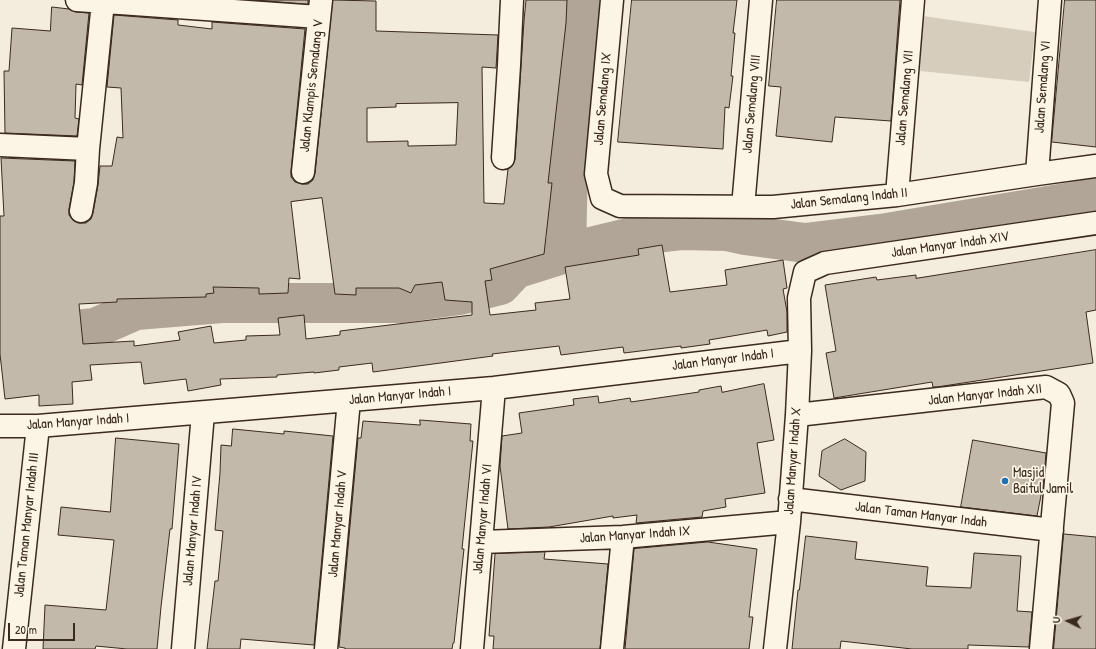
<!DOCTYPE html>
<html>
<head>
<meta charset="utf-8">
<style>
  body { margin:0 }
  #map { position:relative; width:1096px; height:649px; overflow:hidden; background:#f4eddd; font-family:"Patrick Hand",sans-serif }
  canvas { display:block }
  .north { position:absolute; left:1048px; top:601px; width:40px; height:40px; -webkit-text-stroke:3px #fcf5e5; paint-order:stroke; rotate:275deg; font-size:11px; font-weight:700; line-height:16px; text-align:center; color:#3b2a1e }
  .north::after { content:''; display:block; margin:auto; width:14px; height:18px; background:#3b2a1e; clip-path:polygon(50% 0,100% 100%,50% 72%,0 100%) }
  .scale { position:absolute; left:8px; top:623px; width:67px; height:18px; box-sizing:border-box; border:2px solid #3b2a1e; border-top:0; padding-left:5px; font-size:12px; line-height:14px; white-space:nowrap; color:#3b2a1e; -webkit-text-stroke:3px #fcf5e5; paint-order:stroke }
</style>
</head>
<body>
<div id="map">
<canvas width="1096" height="649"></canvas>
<div class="north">U</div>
<div class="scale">20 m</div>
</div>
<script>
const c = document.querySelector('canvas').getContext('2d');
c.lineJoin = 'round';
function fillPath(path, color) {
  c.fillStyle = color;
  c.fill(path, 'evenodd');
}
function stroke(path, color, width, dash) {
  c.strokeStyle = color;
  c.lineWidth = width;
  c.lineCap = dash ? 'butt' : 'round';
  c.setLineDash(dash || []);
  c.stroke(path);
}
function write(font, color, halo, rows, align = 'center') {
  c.font = font + ' "Patrick Hand",sans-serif';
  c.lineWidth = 3.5;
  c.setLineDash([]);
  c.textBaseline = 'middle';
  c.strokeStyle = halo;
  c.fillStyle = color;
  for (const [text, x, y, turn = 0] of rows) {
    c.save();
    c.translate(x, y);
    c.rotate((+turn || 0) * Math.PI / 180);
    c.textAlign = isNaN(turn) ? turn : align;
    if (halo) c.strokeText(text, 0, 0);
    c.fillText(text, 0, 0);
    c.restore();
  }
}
fillPath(new Path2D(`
  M923,16l112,16 -6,50 -109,-11z`), '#d6cdbd');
stroke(new Path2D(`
  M566,253l2,-90 15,-163
  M0,328l14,4 28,1 53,-5 41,-18 86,-7h180l57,-8 41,-10 15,-16 51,-16 75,-18 41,-5 45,1 18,4 60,8 82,-10 209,-35`), '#b0a596', 40);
const building = new Path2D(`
  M255,0h53v4z
  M333,0l43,1v30l122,4 -2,33 -14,-1 2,136 20,1 4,-35 5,-4 2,-6 9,-138 2,-21h41l-1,23 -18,160h4l-8,71 -54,15 2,11 -7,1 5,34 46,-5 -1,-7 35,-4 -5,-32 74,-12 -1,-6 24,-4 8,47 57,-7 -2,-15 58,-10 4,28 -4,1 4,23v20l-19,4 -1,-6 -58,10 1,4 -29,4v-2l-57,7 -1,-6 -62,8 -2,-9 -67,8 1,2 -120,16 -1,-9 -33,4v3l-25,3v-1l-37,3v2l-57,2 1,6 -33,6 -2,-12 -42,5 -3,-22 -51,3 2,15 -20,2 1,22 -34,2v-11l-34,4 -5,-45v-138h4l-3,-58 74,3 -1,21 -5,27v6l4,5 5,3h8l5,-4 2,-6 5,-28 2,-19h12l5,-29 6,1 -2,-50 -14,-1 7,-72 64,5v5l34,4v-7l93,7 -14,142v6l4,5 7,2h6l5,-4 2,-7zM458,103l-2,42 -48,1v-5l-41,1v-34l29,-1v-3zM322,198l13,96 21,1v-7h43l12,5 4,-8 27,-3 3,18 27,2v13l-132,16v4l-34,4 -2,-24 -26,3 2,17 -34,1v4l-32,3 -3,-17 -33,6 2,8 -46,6v-5l-51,3 -4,-40 38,-2v-3l89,-2v-3l8,-1 -1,-6 46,1v6l29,-1 1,-15 11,1 -9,-77z
  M632,0h105l-4,33h2l-4,43h2l-4,32 -4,-1 -2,42 -105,-7z
  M777,0h123l-9,121 -56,-4 -3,25 -56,-6 5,-49 -12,-1z
  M1065,0h31v147l-44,-5z
  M52,7l17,2 7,3 13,1 -7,72 -6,-1 -1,34 4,1 -2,17 -72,-3 -1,-62h5l3,-43 38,3z
  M1096,250v60l-10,2 7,51 -156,24h-4l-1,-5 -98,16 -8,-45 10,-2 -11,-66 51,-8 1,3 39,-5v3z
  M764,384l10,56 -17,3 8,50 -40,6 1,8 -23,4 -1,6 -66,6 1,-8 -24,3v-2l-64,11 -41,2 -8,-63 2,-30 20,-3 -3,-20 55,-8 -1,-6 25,-3 1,7 31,-5 1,4 68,-10v-2l22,-4 1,6z
  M420,420l51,4 -1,17h3l-11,108h2l-10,94h-1l-1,6h-107v-1l-6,-1 19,-209h3l2,-17 57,4z
  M233,429l51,5v-3l49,5 -19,209 -73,-6 -1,10h-33l8,-68h3l5,-50 -8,-1 5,-57 1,-28 10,1z
  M116,438l63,6 -7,85h-2l-9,78 -4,42h-30l-31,-3 -1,3h-52l2,-44 61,5 8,-70 -56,-5 3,-28 49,5z
  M845,439l21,13 -1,29 -24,9 -22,-14 3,-25z
  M973,440l73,13 -2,27 -7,36 -76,-9z
  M1064,534l32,3v112h-42z
  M806,536l51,6 -2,17 73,8 -2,19 45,2 3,-35 47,3 -4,55 15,1 -3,35 -61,-2v4h-56l-71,-8 -1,8h-48l6,-59h1z
  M708,542l49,7 -8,68h4l-4,32h-124l9,-100z
  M545,552l-1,7 64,5 -8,85h-107l1,-13h-5l6,-82z`);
fillPath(building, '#c3b9aa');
stroke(building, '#3b2a1e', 1);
const street = new Path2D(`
  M77,0l242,17
  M612,0l-16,174 6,24 18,8 153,1 124,-12 140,-21 59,-8
  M0,145l88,4
  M503,158l6,-93 3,-65
  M303,172l18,-172
  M1037,174l13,-174
  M897,195l16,-195
  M743,207l18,-207
  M81,211l5,-28 2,-34 15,-147
  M797,415l249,-28 13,7 4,9 -22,246
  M0,426h38l456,-38 306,-37
  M790,499l262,31
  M481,542l142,-5 166,-15
  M14,649l24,-223
  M183,649l20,-236
  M326,649l23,-249
  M472,649l22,-261
  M612,649l11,-112
  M775,649l14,-127 8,-107 3,-64 -1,-53 6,-26 20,-9 271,-40`);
stroke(street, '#3b2a1e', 25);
stroke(street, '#fcf5e5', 22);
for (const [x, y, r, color] of [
  [1005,481,4,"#1f6fb2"]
]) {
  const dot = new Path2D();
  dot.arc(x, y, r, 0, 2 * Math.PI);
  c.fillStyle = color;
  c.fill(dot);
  stroke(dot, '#fcf5e5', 1.5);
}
write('14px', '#3b2a1e', '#fcf5e5', [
  ["Jalan Klampis Semalang V",312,86,-84],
  ["Jalan Semalang VI",1043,87,-86],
  ["Jalan Semalang VII",905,98,-85],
  ["Jalan Semalang IX",603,99,-85],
  ["Jalan Semalang VIII",752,104,-85],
  ["Jalan Semalang Indah II",849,199,-6],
  ["Jalan Manyar Indah XIV",950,245,-8],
  ["Jalan Manyar Indah I",723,360,-7],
  ["Jalan Manyar Indah XII",985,395,-6],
  ["Jalan Manyar Indah I",400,396,-5],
  ["Jalan Manyar Indah I",78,422,-4],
  ["Jalan Manyar Indah X",793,461,-86],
  ["Jalan Taman Manyar Indah",921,515,7],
  ["Jalan Manyar Indah VI",483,519,-85],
  ["Jalan Manyar Indah V",338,524,-85],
  ["Jalan Taman Manyar Indah III",27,525,-84],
  ["Jalan Manyar Indah IV",193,531,-85],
  ["Jalan Manyar Indah IX",635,535,-4]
]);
write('14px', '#3b2a1e', '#fcf5e5', [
  ["Masjid",1013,473],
  ["Baitul Jamil",1013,489]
], 'left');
</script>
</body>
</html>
